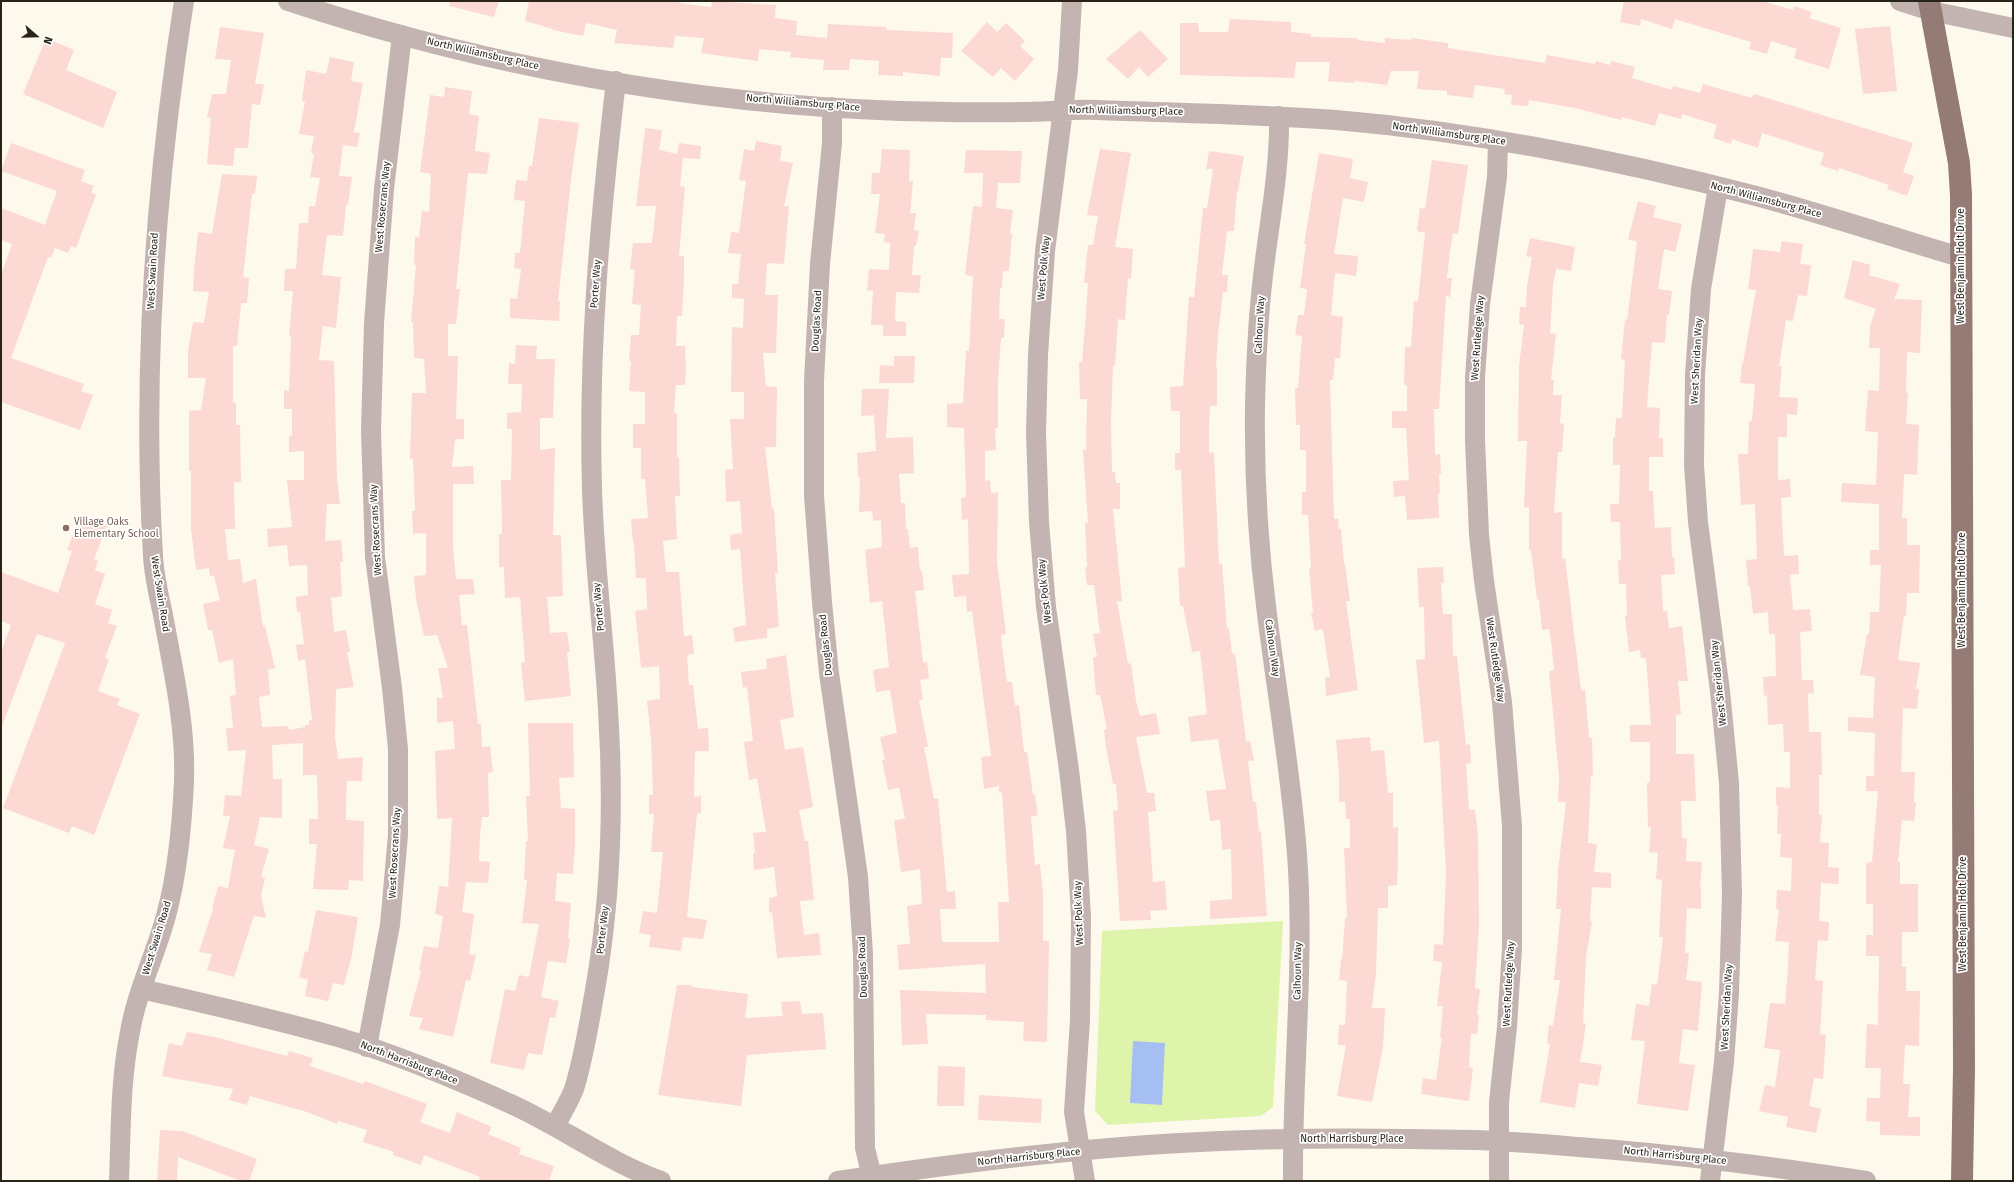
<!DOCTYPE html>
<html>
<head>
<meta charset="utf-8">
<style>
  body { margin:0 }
  #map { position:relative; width:2014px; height:1182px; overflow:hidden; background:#fef9ed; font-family:"Fira Sans",sans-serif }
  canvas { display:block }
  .frame { position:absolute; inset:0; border:2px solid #282419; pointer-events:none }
  .north { position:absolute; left:16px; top:16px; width:40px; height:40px; -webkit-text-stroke:3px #fff; paint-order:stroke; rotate:110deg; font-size:11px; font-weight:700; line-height:16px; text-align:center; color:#282419 }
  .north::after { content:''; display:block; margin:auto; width:14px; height:18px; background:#282419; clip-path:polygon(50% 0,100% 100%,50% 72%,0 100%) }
</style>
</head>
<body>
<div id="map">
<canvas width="2014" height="1182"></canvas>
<div class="frame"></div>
<div class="north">N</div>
</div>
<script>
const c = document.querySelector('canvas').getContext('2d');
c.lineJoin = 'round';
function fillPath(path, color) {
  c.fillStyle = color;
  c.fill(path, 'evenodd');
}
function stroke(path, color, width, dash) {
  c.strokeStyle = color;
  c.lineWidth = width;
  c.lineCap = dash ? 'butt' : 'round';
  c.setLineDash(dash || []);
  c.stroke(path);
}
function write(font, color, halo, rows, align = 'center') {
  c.font = font + ' "Fira Sans",sans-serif';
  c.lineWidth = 3.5;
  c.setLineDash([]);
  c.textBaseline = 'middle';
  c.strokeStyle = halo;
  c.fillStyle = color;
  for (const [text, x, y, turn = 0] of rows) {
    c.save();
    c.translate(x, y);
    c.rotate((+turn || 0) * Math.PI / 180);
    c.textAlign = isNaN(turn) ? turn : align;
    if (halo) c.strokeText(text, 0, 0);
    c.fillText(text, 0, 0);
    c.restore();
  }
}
fillPath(new Path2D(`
  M1283,921l-10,186 -12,9 -153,9 -13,-14 7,-180z`), '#dff4ab');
fillPath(new Path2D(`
  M1133,1041l32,2 -3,62 -32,-2z`), '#a5bff3');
fillPath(new Path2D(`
  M450,1h49l-5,16 -45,-11z
  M529,1h151l-1,2 32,4 1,-6 64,4 -1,13 22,3 -1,14 31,3 1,-14 58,3 1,3 66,3 -1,25h-11l-1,18 -37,-4v4l-25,-1 1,-14 -29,-2 -1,11h-26l1,-10 -34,-3 1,-5 -32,-3 -1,12 -57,-8 3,-15 -29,-2 -2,12 -59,-5 3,-13 -31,-7 -3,13 -30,-6v-1l-28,-8z
  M1624,1h138l31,9 1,-4 18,6 -3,6 32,10 -12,41 -35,-11 3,-9 -26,-8 -4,13 -18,-5 2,-7 -76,-23 -3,10 -31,-10 -1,7 -20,-4z
  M1230,19l61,3v10l20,2v3l46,1v2l28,3v-5l26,2 1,-2 36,5v5l97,15 2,-8 48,9 1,-3 14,4 1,-4 24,6 -3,11 40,12 1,-4 27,7 3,-9 49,14 2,-4 159,49 -10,29 11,4 -7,20 -20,-7 2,-4 -50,-17 -1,3 -18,-6 4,-12 -62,-20 -4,15 -26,-9 -1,5 -18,-6 4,-13 -35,-11 -1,5 -22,-6 -4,13 -33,-9 -1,3 -46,-12 -46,-8 -1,6 -17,-1 1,-10 -8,-1 1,-5 -30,-4 -2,13 -26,-3v-4l-30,-2 2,-18h-28l-4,14 -33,-4v2l-26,-2 2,-19h-34l-2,16 -114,-3v-52h18l1,9h29z
  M987,22l10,10 9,-9 19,18 -5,5 14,13 -19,22 -14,-13 -8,9 -32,-26z
  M1890,26l7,65 -34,3 -8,-65z
  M220,27l44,6 -9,51h9l-4,21 -8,-1 -4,44h-13l-2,18 -26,-2 4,-46 -4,-1 5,-23h14l5,-34 -16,-1z
  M1140,30l28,29 -20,18 -9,-10 -11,12 -22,-20z
  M46,38l28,12 -8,20 51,22 -14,36 -80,-34z
  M330,57l24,5 -3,19 12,2 -9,49 6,1 -3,14 -14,-2 -4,31 13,1 -4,28h-2l-3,31 -16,-1 -5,40 19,2 -5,51 -13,-2 -4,34 15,1 3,118 3,25h-13l-2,37 16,-1 2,22h-3l2,34 -11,2 3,34 12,-2 4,22h-3l7,35 -18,2 -1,48 3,22 25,-2 -1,24h-15l-1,25v14l18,1 -1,60 -14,-1 -1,10 -35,-1 4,-45h-8v-25h9l-1,-44h-14v-32l-31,2 1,34h9v39l-22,-1 -6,28 15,4 -8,28 4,1 -4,17 5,23 -12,-2 -20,61 -27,-7 5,-16 -13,-2 14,-43h-1l6,-23 10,2 7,-38 -12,-2 7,-32h-7l2,-21 16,1 5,-46 -18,1 -2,-23h7l-3,-32 6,-1 -3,-36 -14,4 -7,-33h-4l-5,-26 17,-4 -6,-24h-4l-1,-8 -13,2 -5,-42v-57h-2v-60l12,-1 5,-32h-18v-27l5,-29 11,1 5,-31 -16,-1 1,-21 4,-38 14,2 10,-60 35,2 -2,18h-3l-9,83 6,1 -2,25h-6l-4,43h-4v57h3v22h4l1,57h-7l1,47h-10l3,31 12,-1 3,24 13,-4 7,48 2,-1 10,42 -7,2 2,25 -11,2 3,30 26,-1 1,4 16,-3v-2h4v-5h3l-7,-61 -7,2 -2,-16 8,-1 -4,-32h-3l-1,-15 12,-2 -1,-30 -18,1 -2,-21 -19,2 -1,-18 25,-2 -5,-47h17v-29l-15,1v-16h3v-27h-8v-19l5,1 2,-55 -2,-1 4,-44h-9l1,-22h11l3,-46h9l1,-17h6l5,-28 -10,-1 4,-23 -3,-1 3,-17 -15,-2 6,-32 -3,-1 4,-31 20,4z
  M445,87l27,4 -3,23 10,2 -4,35 15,2 -3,21 -19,-1 -12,116h4l-4,35h-8v32h10l-2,63h8v20h-9l-3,28 21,-1 1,18h-21v63l3,32h17l2,15 -16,1 3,30h5l11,99h3l1,23 8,-1 3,26 -5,1 1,44h-7l-2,18 -1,26 11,1 -2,21 -22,-1 -4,30 12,2 -5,40 7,1 -6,26 -4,-1 -13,57 -34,-8 4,-11 -14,-2 12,-45 -2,-1 5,-24 14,2 5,-32 -8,-2 4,-28 9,1 4,-69 -15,1 -2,-68 20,-2 -2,-28 -16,2v-25h6l-5,-30h10l-11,-33 -13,1 -8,-37 -2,-23 12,-1v-42l-13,1 -1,-23h3l-2,-52h-3l2,-66h14l-2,-34 -10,-1 -1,-36h-2l5,-57h-2l1,-28h4l3,-26 7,1 2,-38 -11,-2 10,-77 14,2z
  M539,118l40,5 -8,57 -13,121h2l-1,20 -49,-3v-20l7,1 4,-30 -7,-1 1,-15h5l5,-52 -11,-1 2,-20 11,1 2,-15h3z
  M645,128l17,2 -3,20 18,4 2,-11 22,3 -1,13 -17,-1 -3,28 5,1 -6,69h5v22l-2,38h-5l-1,30h9l1,22 -1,17h-9l-2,28h3v44h2l1,39h-5l2,43 -14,2 3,31h13l5,64 8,-1 2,19 -7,1 2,30h4l5,44 10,-1 1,23h-14l-1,46 7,-1v17l-4,1 -10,103 20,3 -4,19 -20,-2 -2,14 -32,-4 2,-12 -12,-2 4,-22 14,2 6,-61h-12l3,-38h-5v-19h4l-2,-57 -4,-37 13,-2 -1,-33 -18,2 -6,-57 12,-2 -1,-31h-10l-2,-35h-1l-2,-24 17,-1 -3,-39h-4v-31h-8v-24h12v-32l-16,-1 2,-30h-2l2,-26h8l2,-30 -9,-1 3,-34 -5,-1 3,-26h19l4,-37h-20z
  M756,141l26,5 -2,15 13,2 -9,43h5l-5,58 -17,-1 -2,32h13l-2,58h-13l3,33 11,1 -1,60h-11l7,62 2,-1 4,65h-3l4,54 -12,2v9l-32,4 -2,-14 13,-3 -6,-76 -9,1 -1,-15 12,-2 -2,-32 -14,1 -1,-32 8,-1 -3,-50h14v-27h-13l1,-65 11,1 1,-29 -12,-1v-14h6l3,-30 -13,-1 3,-21 8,1 7,-52 -7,-1 5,-31 10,2z
  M11,143l74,27 -4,11 13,5 -3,6 5,3 -20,53 -5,-2 -3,7 -13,-5 -4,10 -3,-1 -37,101 73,26 -3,7 12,4 -13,35 -79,-28v-127l11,-31 -11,-4v-32l44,17 12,-34 -56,-20z
  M882,149l28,1 -1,31h4l-3,32h6l-2,17 5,1 -3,15h-2l-2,29h9l-2,18 -23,-1 -1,29 11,1v14h-23v-11h-12l2,-34 -6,-1 2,-21 20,1 1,-27 -6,-1 1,-8 -10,-1 5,-39h-9l1,-21h8z
  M1100,149l31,4 -16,94 18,2 -2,30 -3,-1 -3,42 -7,-1 -3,47h-2l-2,54 1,52h3l1,11h4v26h-7l9,92h-5l11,62 3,1 5,37 4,15 16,-3 4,21 -24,3 11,56h7l2,18 -8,1 5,70 12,-1 2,29 -17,1 1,9 -31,1 -7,-110 5,-1 -2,-26h-3l-7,-37 -2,-17 3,-1 -7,-34h-4l-3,-37 4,-1 -4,-23 7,-1 -6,-48h-7l-2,-18h2l-2,-44h3l-5,-73h3l1,-51h-7l-1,-37h3l3,-36 3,-43h-4l4,-38h5l5,-29 -11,-1z
  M966,150l56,1 -2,32h-22l-2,25 17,2 -3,23 2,1 -3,37h-6l-1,17h-2l-1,31h6l-1,19h-3l-3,42v48h-3l1,22 -11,1v30l5,-1 1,13 7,-1 -1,69 9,73 -5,1 2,19 4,28h5l3,24 4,-1 5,47h3l6,43h2l3,20 -7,2 4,48 5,-1 3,30v47h6l-2,101 -24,-1 1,-19 -38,-2v-5l-60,-1 2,30 -26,1 -2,-55 86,3 -1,-29 -86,6 -2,-25 13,-1 -3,-38 15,-2 -2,-35 -19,3 -7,-51 11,-3 -6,-30 -11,2 -6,-30h3l-5,-23 17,-4 -7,-43 -14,2 -3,-22 16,-3 -7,-66 -12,2 -5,-53 17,-3 -1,-27 -8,1 -1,-10 -13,1 1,-35h-2l-1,-24 19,-2 -2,-36 -13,1 1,-27h27l-3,49 27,-1 1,36 -15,1 2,29h4l1,26h2l2,19 8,-1 2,24h2l2,19 -9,1 8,72 4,-1 2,16 -9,2 3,19 -4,1 9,47h-4l10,52h4l9,93 8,-1 1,18h-16l2,33h57l-1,-40h11l-7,-110 -3,1v-7l-15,3 -3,-32 10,-1 -19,-145 -5,1 -1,-16 -12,1 -2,-22 17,-1 -1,-55 -6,1 -1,-22 5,-1 -2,-69 -17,-1v-23l16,-1 3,-52h3l4,-75 -8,-1 5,-43 3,-26 9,1 1,-34h-19z
  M1209,151l35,5 -6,35h-1l-3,40h-7l-5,44h6l-1,17h-4l-5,43 -2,34h1v37h-7l-1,18v29l5,-1 5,112 3,-1 5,66 2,-1 3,26 3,-1 11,88h4l4,19 -6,1 5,41h3l3,30 2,-1 6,85 -57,3v-18l22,-2 -1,-50 -9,1 -2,-30 -10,1 -4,-30 20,-2 -8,-50 -27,3 -3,-25 19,-3 -7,-63 -8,1 -9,-46h-3l-2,-38 7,-1 -4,-97h-6v-17h5v-42h-9l-1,-24 13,-1 6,-89h5l9,-89h4l6,-39h-7z
  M1319,153l34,6 -3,19 18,4 -4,20 -21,-4 -9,56 24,2 -2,20 -21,-3 -4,42 12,2 -3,41h-5l-2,22h-3l4,139h4l1,10h2l3,36 1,-1 5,37h-4l12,89 -32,6 -1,-19h5l-7,-48 -8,2 -4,-18h2l-4,-45h2l-3,-53h-6v-23h4v-42h-6v-25h-4l-1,-37h3l4,-52 -7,-1 3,-20h6l3,-26 -7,-1 6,-44h-2z
  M1432,160l36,5 -10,69 -5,-1 -3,18 -3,27h5l-2,19 -4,-1 -7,113h-5l1,46 5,-1 1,20h-2l1,19h-2l1,25 -32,2 -2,-24 -11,1 -1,-16 16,-1 -3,-52h-14v-17h15v-26h-3l1,-38h6l3,-46h4l7,-68 -8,-2 3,-23 5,1z
  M1638,201l18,5 -3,11 29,7 -7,28 -11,-3 -6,40 14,2 -3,24h-2l-2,28 -13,-1 -5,65 13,1 -1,30h4v19h-14v34h4l2,37 16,-1 1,30h2l1,17 -14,1 2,36h4l2,17 13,-2 6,55h-10l3,33 -5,1v39h18l2,47h-15l1,37 5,1 -1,22 16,1 -2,27h1v20l-14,-1 -2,45h4l-3,27 16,2 -4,49 -15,-2 -4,34 16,2 -7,46 -51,-7 8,-63 -14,-1 5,-36 13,2 3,-22 5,1 6,-48h-4l3,-57 -6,-1 2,-26 -9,-1 2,-25h-3l-1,-44 3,-1v-40h-20v-17h21l-5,-67h-5l-1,-8 -11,2 -4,-36 2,-1 -1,-31h-7l-1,-24h3l-1,-38h-9l-1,-18h9l1,-39h-7v-27h2l1,-20h6l3,-58 -4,-1 4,-40 2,1 10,-78 -9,-3z
  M1530,238l45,9 -4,24 -15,-2 -3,16 -3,48 6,1 -5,46h3l-1,15h9l-2,28 4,1 -2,28h-4l-4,61 8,-1v47l3,-1 16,133 4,-1 4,48h3l1,37h-2l-3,68 9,1 -3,28 17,1v15l-19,-1 -2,34h2l-6,36 -3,66 3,1 -6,38 22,3 -4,21 -19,-3 -4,25 -35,-6 10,-58 -3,-1 2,-18 4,1 7,-46h-6l7,-71h-5l2,-38 8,-69h-8l1,-25 -10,-106 5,-1 -3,-29 -2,-12 -7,1 -3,-31 -2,1 -6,-50h-2v-42l-5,-1 3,-66h-9l1,-75 5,-41 -5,-1 1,-17h6l1,-21 5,-29 -6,-1z
  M1782,241l21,3 -3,20 11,1 -4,31 -9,-1 -5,26 -7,-1 -7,46h3l-3,31 19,1 -1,17 -10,-1v23h-9v43l12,-1 1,18 -10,1 3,58 14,-1 1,19 -9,1 3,35 17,-1 2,22 -12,1 2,48h11l1,13 -6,1 1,38h12l1,43h-3v39l3,1 -2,27 9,1 -1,24 11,1 -1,16 -17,-1 -2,38 10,1 -1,19 -10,-1 -3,40 8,1 -3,53 6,1 -3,44 -9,-1 -5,28 12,3 -5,24 -30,-6 2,-10 -29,-6 6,-26 10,2 5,-37 -16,-2 6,-45 15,1 3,-37 1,-25 -14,-1 4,-31 -3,-1 1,-19 14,1 1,-33 -12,-1 1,-23h-4l1,-29h-2v-18l14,1v-36h-6l-1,-28 -15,1 -1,-30 -3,1 -1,-19 13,-1 -1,-42h-6l-1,-22 -15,2 -3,-28h-2l-2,-26 11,-1 -2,-55 -14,1 -3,-51h10l1,-33h3l3,-37 -15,-1 2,-20h1l13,-73 -8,-1 5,-40 27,3z
  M1853,260l17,5 -1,10 31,9 -6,15 28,1 -2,53 -13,-1 -1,41h2l-2,31 13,1 -2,50 -13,-1 -2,44h5v27h13l-1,48h-12l-1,23h-2l-6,44 22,3 -4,26h3l-2,20 -14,-1 -2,64h14l-1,30h2l-2,19 -12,-1 -4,42h2v22h18v48h-16v35h4v24h14l-1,55 -14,-1 -2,39h7l-2,33h12v19l-40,-1v-13l-14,-1 1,-23h13l1,-30h-16l2,-44 11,1 1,-69h-13v-21h7v-31h-7v-41l6,-1 6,-71h-12v-15h8l1,-43 -27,-2v-14l25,1 2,-41 -15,-2 7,-41h2l1,-22h9l2,-47h-11v-15h9v-46l-38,-2 1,-19 34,2 2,-53 -13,-1 3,-41 11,1 1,-43h-11l1,-22 6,-17 -32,-11z
  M516,345l21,1 -1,13h19l-2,59h-13v32l15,-2 -2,87h8l2,61 -16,1 3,36 17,-1 3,20h-3l4,44 -46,5 -4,-38 4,-1 -5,-65 -15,1 -1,-31h-5v-33h3l-1,-54h10l1,-51h-5v-16l14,-1 1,-28h-14l1,-21 6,1z
  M894,356h21l-1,27h-35l1,-18 14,1z
  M80,517l27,9 -13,33 4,2 -3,9 10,4 -10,30 17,6 -4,13 9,3 -12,32 4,1 -11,32 22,8 -3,6 23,9 -46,121 -22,-9 -3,7 -66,-25 62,-165 -28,-9 -35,92h-1v-74l10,-27 -10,-4v-49l57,21 14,-42 -5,-1z
  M1443,567l1,16h-3l2,31h9l1,42h4l9,89 4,-1 1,19 -5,1 3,46h6l3,25 1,90 -4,63 5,1 -3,26h2l-2,19h-6l-2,33 4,1 -4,33 -48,-7 2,-16 13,2 6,-43h-2l3,-31h-6l5,-44 -9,-1 1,-17 9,1 3,-72 -7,-132 -15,2 -8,-83 9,-1 -1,-52h-5l-2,-39z
  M786,655l8,62 -14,3 5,30 18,-3 10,60 -14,3 6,31h3l6,59 -14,1 2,18 2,16 15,-2 2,22 -44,3 -5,-46 -3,1v-15l8,-2 -3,-29 -20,3 -1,-17h2l-2,-20 13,-1 -9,-54 -8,2 -5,-38 9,-1 -6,-54 -4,1 -2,-16 26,-3 -1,-10z
  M528,723h45l1,54 -15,1 2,30 14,1v35l-2,30 -16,-1 -2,28 16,2 -3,35 2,1 -4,24 -18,-2 -7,36 18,4 -4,17 -5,-1 -8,38 -14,-2 -4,17 -34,-7 15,-74 10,2 4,-16 10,2 10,-53 -17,-1 5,-43h-3l2,-39h2l-2,-45h4z
  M1370,737l1,14 13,-1 4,43h5v35l5,-1v32l-1,26 -9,1v22h-10l-2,65 -4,35h13l-2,39 -11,55 -35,-6 9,-51h-8l1,-20h6l2,-44 -8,-1 2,-21 1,1 3,-42h2l-3,-70h6v-29h-4l-1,-17h-6v-29l-3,-33z
  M316,910l42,7 -6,38 -8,30 -11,-2 -5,18 -23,-5 3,-17 -9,-1 6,-27 3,1z
  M677,985h15v2l56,7 -3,24 38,-2 -2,-14 19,-1 2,13 21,-1 3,36 -79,6 -6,51 -83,-11z
  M187,1032l28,5 72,19 2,-5 24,7 -3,8 53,18 2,-3 62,23 -7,18 30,11 7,-21 35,15 -4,7 33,14 -2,6 35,12 -5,15h-71l2,-4 -56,-22 -3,10 -28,-10 1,-3 -31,-10 4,-12 -29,-9 -1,3 -30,-12 -57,-16 -3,9 -18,-5 4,-11 -71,-13 7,-33 13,3z
  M938,1066l27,1 -1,39h-27z
  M979,1095l63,4 -1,24 -63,-3z
  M160,1130l22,1 75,28 -8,22h-8l-63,-24 -1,24h-20z`), '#fcd9d3');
stroke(new Path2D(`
  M288,1c196,65 405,103 612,110 40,1 80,2 120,1 25,0 51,-3 77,-2 79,3 159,4 239,10 141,12 282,40 420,76 68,18 136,41 204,61
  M1072,1l-4,69 -23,181 -7,104 -2,78 3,89 7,85 23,163 7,61 5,86 -1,103 -6,92 11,69
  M1900,1l31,10 82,17
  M832,107v36l-12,121 -6,117v115l8,106 7,71 29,204 5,77 2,194 8,33
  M1279,116c1,54 -10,107 -16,160 -5,42 -7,86 -8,129 -1,69 3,140 12,209 10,80 24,159 30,240 8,109 -5,218 -4,327
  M1498,141l-1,36 -17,127 -5,74v62l4,95 5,46 18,121 10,124v122l-5,79 -8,75v79
  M141,989c67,15 134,30 200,49 57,17 117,42 172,67 50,23 96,57 148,76
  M367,1047l23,-122 8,-90v-86l-6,-61 -17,-131 -4,-126 3,-108 10,-134 18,-154
  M555,1127c6,-13 14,-25 19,-38 10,-32 15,-66 21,-99 16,-92 19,-186 13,-280 -4,-74 -14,-147 -16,-222 -4,-136 8,-271 24,-407
  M119,1181c2,-50 1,-100 11,-149 7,-42 27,-80 37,-120 11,-42 15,-87 17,-131 2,-56 -11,-111 -21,-166 -4,-19 -9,-39 -10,-59 -11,-188 2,-370 31,-555
  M838,1181c126,-19 254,-35 382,-40 84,-4 169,-3 254,-1 35,1 69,4 104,7 97,7 192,19 288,34
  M1710,1181l14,-119 5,-69 3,-99 -3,-111 -9,-92 -22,-169 -4,-57 1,-90 6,-86 17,-102`), '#c3b4b1', 20);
stroke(new Path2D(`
  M1929,1l30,162 2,32 3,873 -2,113`), '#957b75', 22);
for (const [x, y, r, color] of [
  [66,528,4,"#8d6e63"]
]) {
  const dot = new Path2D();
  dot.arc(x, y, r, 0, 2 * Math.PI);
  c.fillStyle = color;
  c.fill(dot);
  stroke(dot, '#fff', 1.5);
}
write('10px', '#282419', '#fff', [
  ["North Williamsburg Place",483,54,13],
  ["North Williamsburg Place",803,103,5],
  ["North Williamsburg Place",1126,111,1],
  ["North Williamsburg Place",1449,134,8],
  ["North Williamsburg Place",1766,200,15],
  ["West Rosecrans Way",383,207,-85],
  ["West Benjamin Holt Drive",1961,266,-90],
  ["West Polk Way",1044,268,-85],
  ["West Swain Road",153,271,-87],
  ["Porter Way",596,284,-86],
  ["Douglas Road",817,321,-87],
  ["Calhoun Way",1260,325,-87],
  ["West Rutledge Way",1478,338,-86],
  ["West Sheridan Way",1697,361,-87],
  ["West Rosecrans Way",376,530,-93],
  ["West Benjamin Holt Drive",1962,590,-90],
  ["West Polk Way",1045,591,-96],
  ["West Swain Road",160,594,81],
  ["Porter Way",599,607,-95],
  ["Douglas Road",826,645,-96],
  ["Calhoun Way",1272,648,82],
  ["West Rutledge Way",1495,660,82],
  ["West Sheridan Way",1719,683,-96],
  ["West Rosecrans Way",395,853,-87],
  ["West Polk Way",1079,913,-92],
  ["West Benjamin Holt Drive",1963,914,-90],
  ["Porter Way",603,930,-84],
  ["West Swain Road",157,938,-73],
  ["Douglas Road",863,967,-92],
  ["Calhoun Way",1298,971,-89],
  ["West Rutledge Way",1509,984,-87],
  ["West Sheridan Way",1727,1007,-87],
  ["North Harrisburg Place",409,1063,21],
  ["North Harrisburg Place",1352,1139],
  ["North Harrisburg Place",1675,1156,6],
  ["North Harrisburg Place",1029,1157,-6]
]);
write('10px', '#785e54', '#fff', [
  ["Village Oaks",74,522],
  ["Elementary School",74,534]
], 'left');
</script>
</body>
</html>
